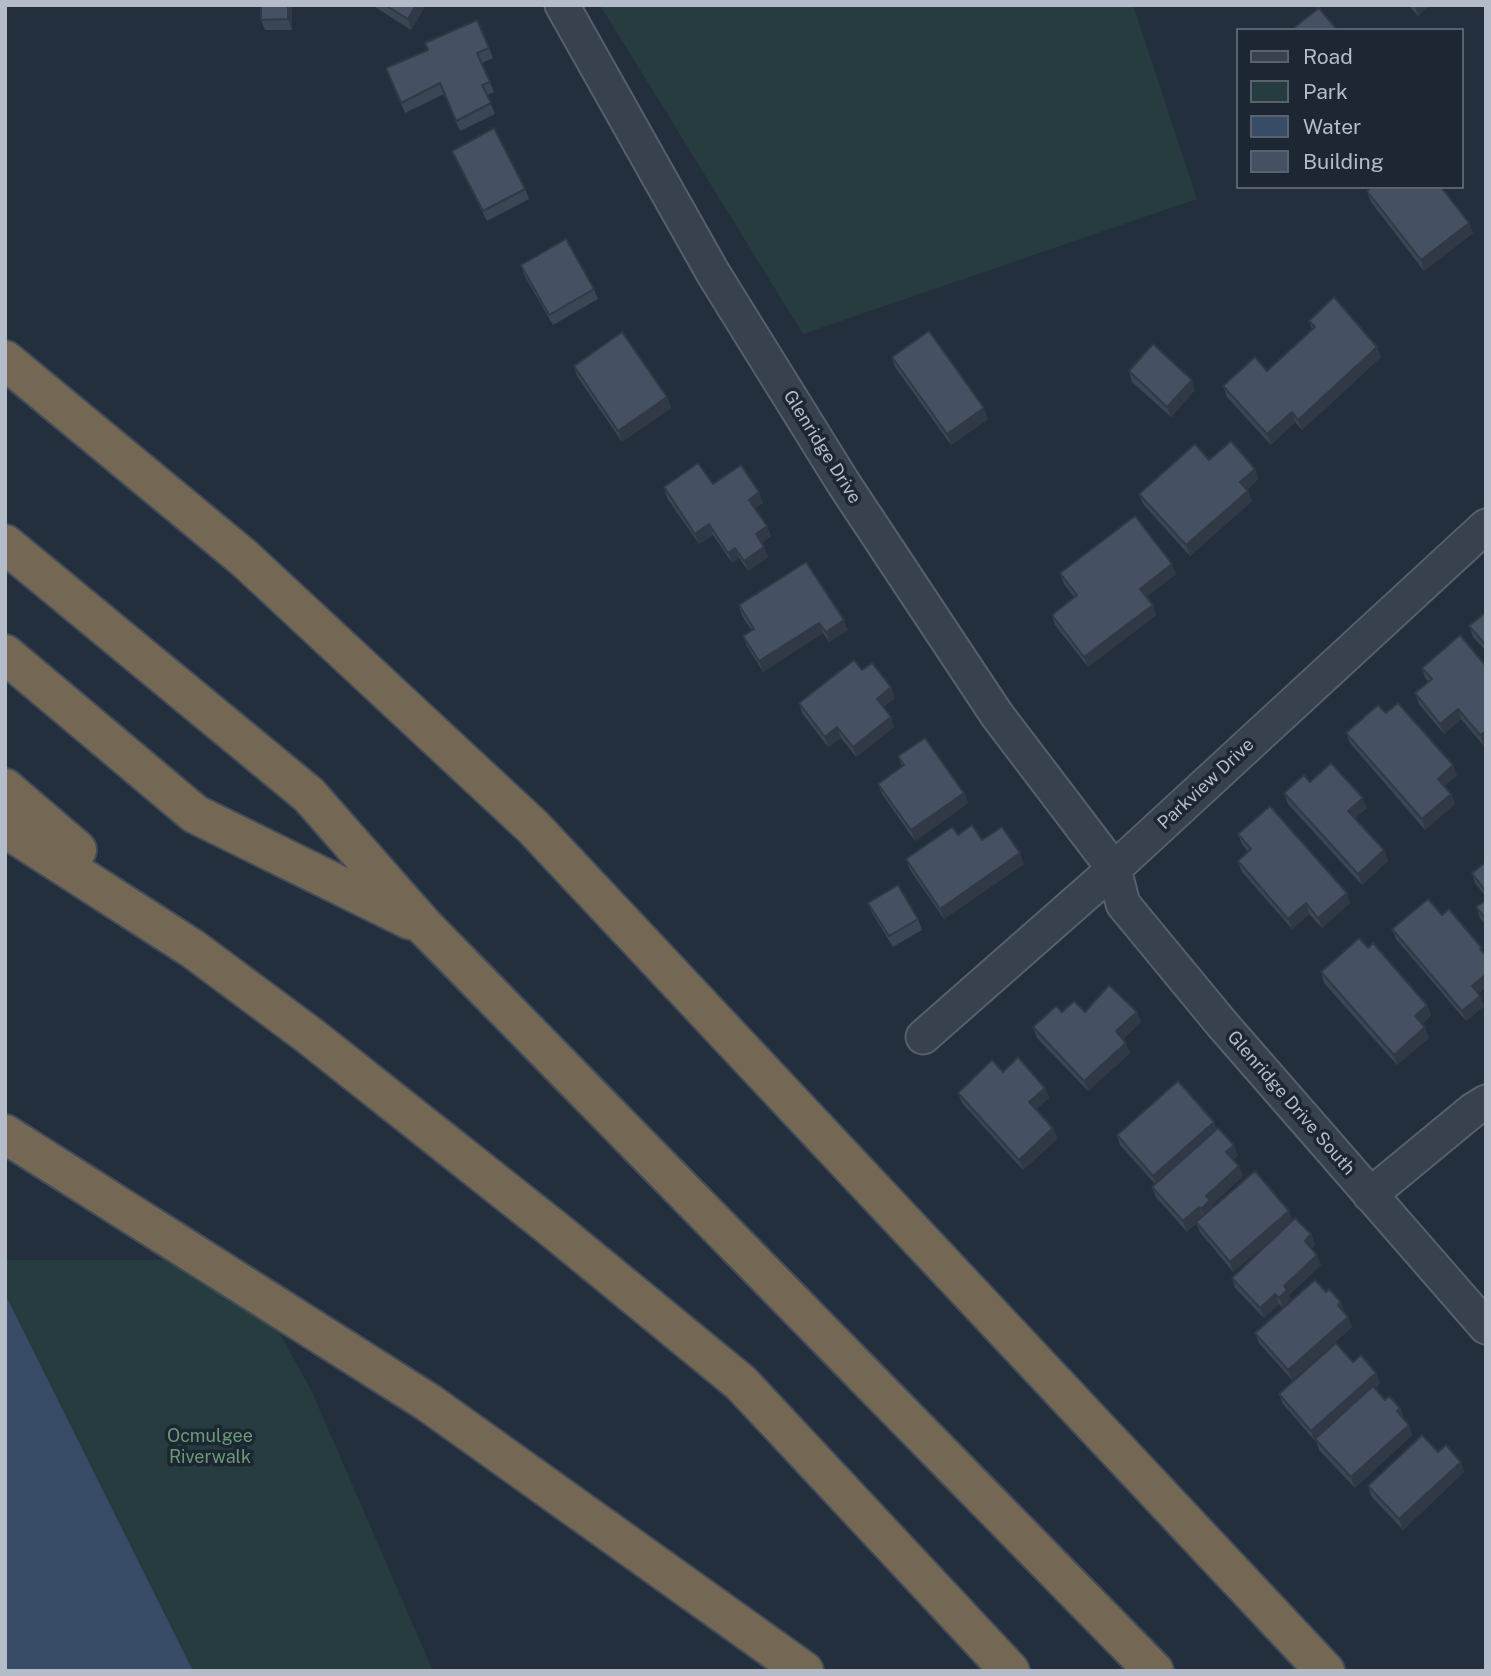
<!DOCTYPE html>
<html>
<head>
<meta charset="utf-8">
<style>
  body { margin:0 }
  #map { position:relative; width:1491px; height:1676px; overflow:hidden; background:#242f3e; font-family:"Public Sans",sans-serif }
  canvas { display:block }
  .frame { position:absolute; inset:0; border:7px solid #b4bcc9; pointer-events:none }
  .legend { position:absolute; left:1236px; top:28px; width:228px; height:161px; box-sizing:border-box; background:#1d2633; border:2px solid #59626f; margin:0; padding:9px 12px; list-style:none; font-size:21px; color:#b4bcc9 }
  .legend li { display:flex; align-items:center; gap:14px; height:35px }
  .legend b { width:35px; border:2px solid #59626f }
</style>
</head>
<body>
<div id="map">
<canvas width="1491" height="1676"></canvas>
<div class="frame"></div>
<ul class="legend">
<li><b style="height:9px;background:#38414e"></b>Road</li>
<li><b style="height:19px;background:#263c3f"></b>Park</li>
<li><b style="height:19px;background:#394c67"></b>Water</li>
<li><b style="height:19px;background:#455162"></b>Building</li>
</ul>
</div>
<script>
const c = document.querySelector('canvas').getContext('2d');
c.lineJoin = 'round';
function fillPath(path, color) {
  c.fillStyle = color;
  c.fill(path, 'evenodd');
}
function stroke(path, color, width, dash) {
  c.strokeStyle = color;
  c.lineWidth = width;
  c.lineCap = dash ? 'butt' : 'round';
  c.setLineDash(dash || []);
  c.stroke(path);
}
function write(font, color, halo, rows, align = 'center') {
  c.font = font + ' "Public Sans",sans-serif';
  c.lineWidth = 7;
  c.setLineDash([]);
  c.textBaseline = 'middle';
  c.strokeStyle = halo;
  c.fillStyle = color;
  for (const [text, x, y, turn = 0] of rows) {
    c.save();
    c.translate(x, y);
    c.rotate((+turn || 0) * Math.PI / 180);
    c.textAlign = isNaN(turn) ? turn : align;
    if (halo) c.strokeText(text, 0, 0);
    c.fillText(text, 0, 0);
    c.restore();
  }
}
fillPath(new Path2D(`
  M600,5h533l64,194 -394,135z
  M5,1260h234l73,132 121,279h-240l-188,-377z`), '#263c3f');
fillPath(new Path2D(`
  M5,1294l188,377h-188z`), '#394c67');
const minor = new Path2D(`
  M562,5l151,268 131,211 153,231 117,154 9,35 99,120 264,303
  M923,1037l191,-168 372,-343
  M1370,1195l103,-85 13,-8`);
const motorway = new Path2D(`
  M5,360l239,198 289,269 792,844
  M5,544l304,251 116,132 729,744
  M5,654l190,160 215,106
  M5,788l72,62
  M5,828l188,121 117,87 246,195 185,152 269,288
  M5,1134l424,269 375,268`);
stroke(minor, '#565f6c', 37);
stroke(motorway, '#434c59', 42);
stroke(minor, '#38414e', 33);
stroke(motorway, '#746855', 38);
fillPath(new Path2D(`
  M261,5h31v25h-27l-4,-10z
  M372,5h54l-15,25z
  M1408,5h21l-11,11z
  M489,48l4,10 -11,5 12,29 -7,3 8,19 -35,17 -16,-37 -39,19 -19,-45z
  M452,151l73,38 4,10 -42,22 -31,-60z
  M1367,191l102,32 4,10 -49,38 -53,-69z
  M521,265l73,24 4,10 -45,26 -29,-50z
  M1309,321l72,36 -79,73 -7,-8 -24,23 -44,-48 -4,-11 44,-15 45,-42z
  M892,357l96,62 -37,26 -56,-78z
  M574,366l93,31 4,11 -49,34 -45,-66z
  M1129,371l66,19 -24,27 -39,-35z
  M1209,460l46,9 3,10 -11,11 5,11 -62,55 -47,-52 -4,-10z
  M713,484l50,19 -8,5 16,28 -9,7 6,14 -20,14 -9,-13 -7,5 -19,-28 -14,9 -32,-46 -3,-11z
  M1060,573l116,1 -30,23 10,18 -68,52 -33,-42 -3,-10 22,-18 -10,-13z
  M739,605l109,25 -19,12 -6,-9 -60,39 -16,-26 -4,-10 9,-5 -10,-15z
  M1486,612v39l-13,-14 -4,-11z
  M1460,635l24,111 -23,-27 -17,15 -25,-30 -4,-11 14,-11 -4,-4 -3,-10z
  M862,670l33,28 -12,9 8,10 3,10 -38,30 -15,-19 -13,9 -26,-34 -3,-10z
  M1386,713l71,62 -13,11 7,8 4,10 -30,26 -75,-87 -4,-10z
  M898,756l66,37 4,10 -53,38 -33,-47 -4,-10 24,-18z
  M1310,782l57,26 -12,10 29,32 4,11 -26,24 -74,-81 -4,-11z
  M1238,834l112,69 -28,25 -13,-14 -17,15 -50,-57 -4,-11 10,-9 -6,-8z
  M958,835l24,5 42,24 -80,55 -34,-49 -4,-11z
  M1486,862v35l-11,-14 -3,-10z
  M1486,900v25l-6,-7 -4,-11z
  M868,903l50,16 4,11 -29,17 -21,-34z
  M1442,915l44,41v31l-8,7 6,12 -18,15 -70,-82 -4,-10z
  M1321,972l106,33 4,10 -9,9 7,14 -32,27 -73,-82z
  M1085,1012l56,10 -18,17 7,14 -42,38 -51,-53 -4,-11z
  M1003,1072l42,16 4,10 -13,11 17,19 4,11 -34,31 -61,-67 -4,-10z
  M1217,1129l21,26 -5,5 6,6 4,10 -31,29 1,2 79,13 19,14 4,11 -4,4 10,16 -32,30 2,5 -8,8 -4,-4 -15,14 -29,-30 -3,-10 47,-45 -46,39 -33,-40 -4,-9 -9,9 -31,-35 -4,-10 3,-3 -35,-39 -3,-10z
  M1326,1292l15,10 3,11 8,14 -60,53 -33,-37 -4,-10z
  M1353,1362l23,11 4,10 -5,5 10,12 15,8 4,11 5,6 3,10 -57,53 -36,-38 -3,-10 -1,1 -32,-37 -4,-10z
  M1438,1452l23,10 3,10 -61,58 -32,-34 -3,-10z`), '#3b4654');
fillPath(new Path2D(`
  M288,5h4v25l-4,-11z
  M416,5h10l-15,25 -3,-11z
  M1415,5h14l-11,11z
  M1469,223l4,10 -49,38 -3,-11z
  M1377,347l4,10 -79,73 -4,-10z
  M1192,380l3,10 -24,27 -4,-10z
  M667,397l4,11 -49,34 -4,-11z
  M984,408l4,11 -37,26 -4,-11z
  M1292,412l3,10 -24,23 -4,-11z
  M1255,469l3,10 -14,13 -4,-10z
  M1248,491l4,10 -62,55 -4,-11z
  M759,492l4,11 -10,7 -4,-10z
  M709,524l4,11 -14,9 -4,-10z
  M767,526l4,10 -11,8 -4,-10z
  M764,547l4,10 -20,14 -4,-10z
  M735,548l4,10 -7,5 -4,-10z
  M1172,564l4,10 -32,25 -4,-10z
  M1153,605l3,10 -68,52 -4,-10z
  M844,620l4,10 -19,12 -3,-10z
  M819,623l4,10 -60,39 -4,-11z
  M891,687l4,11 -15,11 -3,-10z
  M1458,709l3,10 -17,15 -4,-10z
  M891,717l3,10 -38,30 -3,-10z
  M837,727l4,11 -13,9 -3,-10z
  M1486,731v13l-2,2 -4,-11z
  M1453,765l4,10 -15,14 -4,-10z
  M964,793l4,10 -53,38 -4,-11z
  M1451,794l4,10 -30,26 -3,-11z
  M1363,798l4,10 -15,13 -4,-10z
  M1384,850l4,11 -26,24 -4,-11z
  M1020,853l4,11 -80,55 -4,-10z
  M1347,893l3,10 -28,25 -4,-10z
  M1306,903l3,11 -17,15 -4,-10z
  M1486,974v13l-11,9 -3,-10z
  M1480,996l4,10 -18,15 -4,-10z
  M1427,1005l4,10 -12,11 -4,-10z
  M1137,1012l4,10 -22,20 -3,-11z
  M1425,1027l4,11 -32,27 -3,-10z
  M1126,1043l4,10 -42,38 -4,-10z
  M1045,1088l4,10 -16,14 -4,-10z
  M1214,1122l4,10 -62,54 -3,-10z
  M1053,1128l4,11 -34,31 -4,-10z
  M1234,1145l4,10 -8,8 -4,-11z
  M1239,1166l4,10 -31,29 2,6 -9,8 -4,-10 5,-13z
  M1199,1207l4,10 -16,15 -4,-11z
  M1289,1211l4,10 -60,51 -3,-10z
  M1311,1234l4,11 -7,7 -3,-11z
  M1317,1255l4,10 -32,30 2,5 -8,8 -4,-10 5,-12z
  M1275,1294l4,10 -15,14 -4,-10z
  M1341,1302l4,11 -3,3 -4,-11z
  M1348,1317l4,10 -60,53 -4,-10z
  M1376,1373l4,10 -65,58 -4,-10z
  M1400,1408l4,11 -4,3 -3,-11z
  M1409,1425l3,10 -57,53 -4,-11z
  M1461,1462l3,10 -61,58 -4,-11z`), '#303945');
const building = new Path2D(`
  M261,5h27v14l-27,1z
  M385,5h31l-8,14z
  M1319,8l18,22h-46z
  M477,20l12,28 -12,5 13,29 -8,3 9,18 -35,18 -16,-38 -39,20 -15,-35 42,-18 -3,-7z
  M494,128l31,61 -42,22 -31,-60z
  M1372,187h69l28,36 -48,37 -54,-69z
  M566,239l28,50 -45,26 -28,-50z
  M1334,297l43,50 -79,73 -6,-8 -25,22 -44,-48 32,-29 12,14 48,-44 -6,-6z
  M929,331l55,77 -37,26 -55,-77z
  M622,332l45,65 -49,34 -44,-65z
  M1153,344l39,36 -25,27 -38,-36z
  M1231,441l24,28 -15,13 8,9 -62,54 -47,-51 56,-50 14,16z
  M698,463l15,21 28,-19 18,27 -10,8 18,26 -11,8 8,13 -20,14 -9,-13 -7,5 -19,-29 -14,10 -31,-47z
  M1135,516l37,48 -32,25 13,16 -69,52 -32,-42 25,-20 -17,-22z
  M806,562l38,58 -18,12 -7,-9 -60,38 -16,-25 11,-7 -15,-24z
  M1486,612v33l-17,-19z
  M1460,635l26,31v65l-6,4 -22,-26 -18,15 -25,-31 17,-14 -10,-11z
  M854,660l8,10 10,-7 19,24 -14,12 14,18 -38,30 -16,-20 -12,10 -26,-34z
  M1398,703l55,62 -15,14 13,15 -29,25 -76,-86 32,-28 8,8z
  M925,738l39,55 -53,37 -33,-46 26,-19 -6,-9z
  M1331,763l32,35 -15,13 36,39 -26,24 -74,-81 20,-18 6,7z
  M1270,806l77,87 -29,25 -12,-15 -18,16 -50,-58 13,-12 -13,-15z
  M972,825l10,15 20,-13 18,26 -80,56 -34,-50 46,-32 6,8z
  M1486,862v30l-14,-19z
  M898,885l20,34 -29,17 -21,-33z
  M1428,899l14,16 7,-6 33,39 -2,1 6,7v18l-14,12 8,10 -18,15 -70,-82z
  M1486,900v19l-10,-12z
  M1359,938l9,10 5,-5 54,62 -12,11 10,11 -31,28 -73,-83z
  M1109,985l28,27 -21,19 10,12 -42,38 -51,-54 23,-21 6,6 12,-11 11,11z
  M1018,1057l27,31 -16,14 24,26 -34,32 -61,-67 34,-33 11,12z
  M1178,1081l36,41 -61,54 -36,-41z
  M1218,1128l16,17 -8,7 13,14 -33,30 4,4 -9,9 -2,-2 -16,14 -31,-34z
  M1255,1171l34,40 -59,51 -34,-40z
  M1295,1218l16,16 -6,7 12,14 -33,31 3,4 -8,8 -4,-4 -15,14 -28,-30z
  M1315,1280l11,12 3,-3 12,13 -3,3 10,12 -60,53 -33,-37z
  M1336,1343l17,19 8,-7 15,18 -65,58 -32,-37z
  M1373,1386l12,14 4,-4 11,12 -3,3 12,14 -58,52 -36,-38z
  M1422,1435l16,17 8,-7 15,17 -62,57 -31,-33z`);
fillPath(building, '#455162');
stroke(building, '#303945', 2);
write('18px', '#b4bcc9', '#1d2633', [
  ["Glenridge Drive",822,447,58],
  ["Parkview Drive",1206,784,-43],
  ["Glenridge Drive South",1291,1103,49]
]);
write('18px', '#6b9a76', '#1d2633', [
  ["Ocmulgee",210,1436],
  ["Riverwalk",210,1457]
]);
</script>
</body>
</html>
